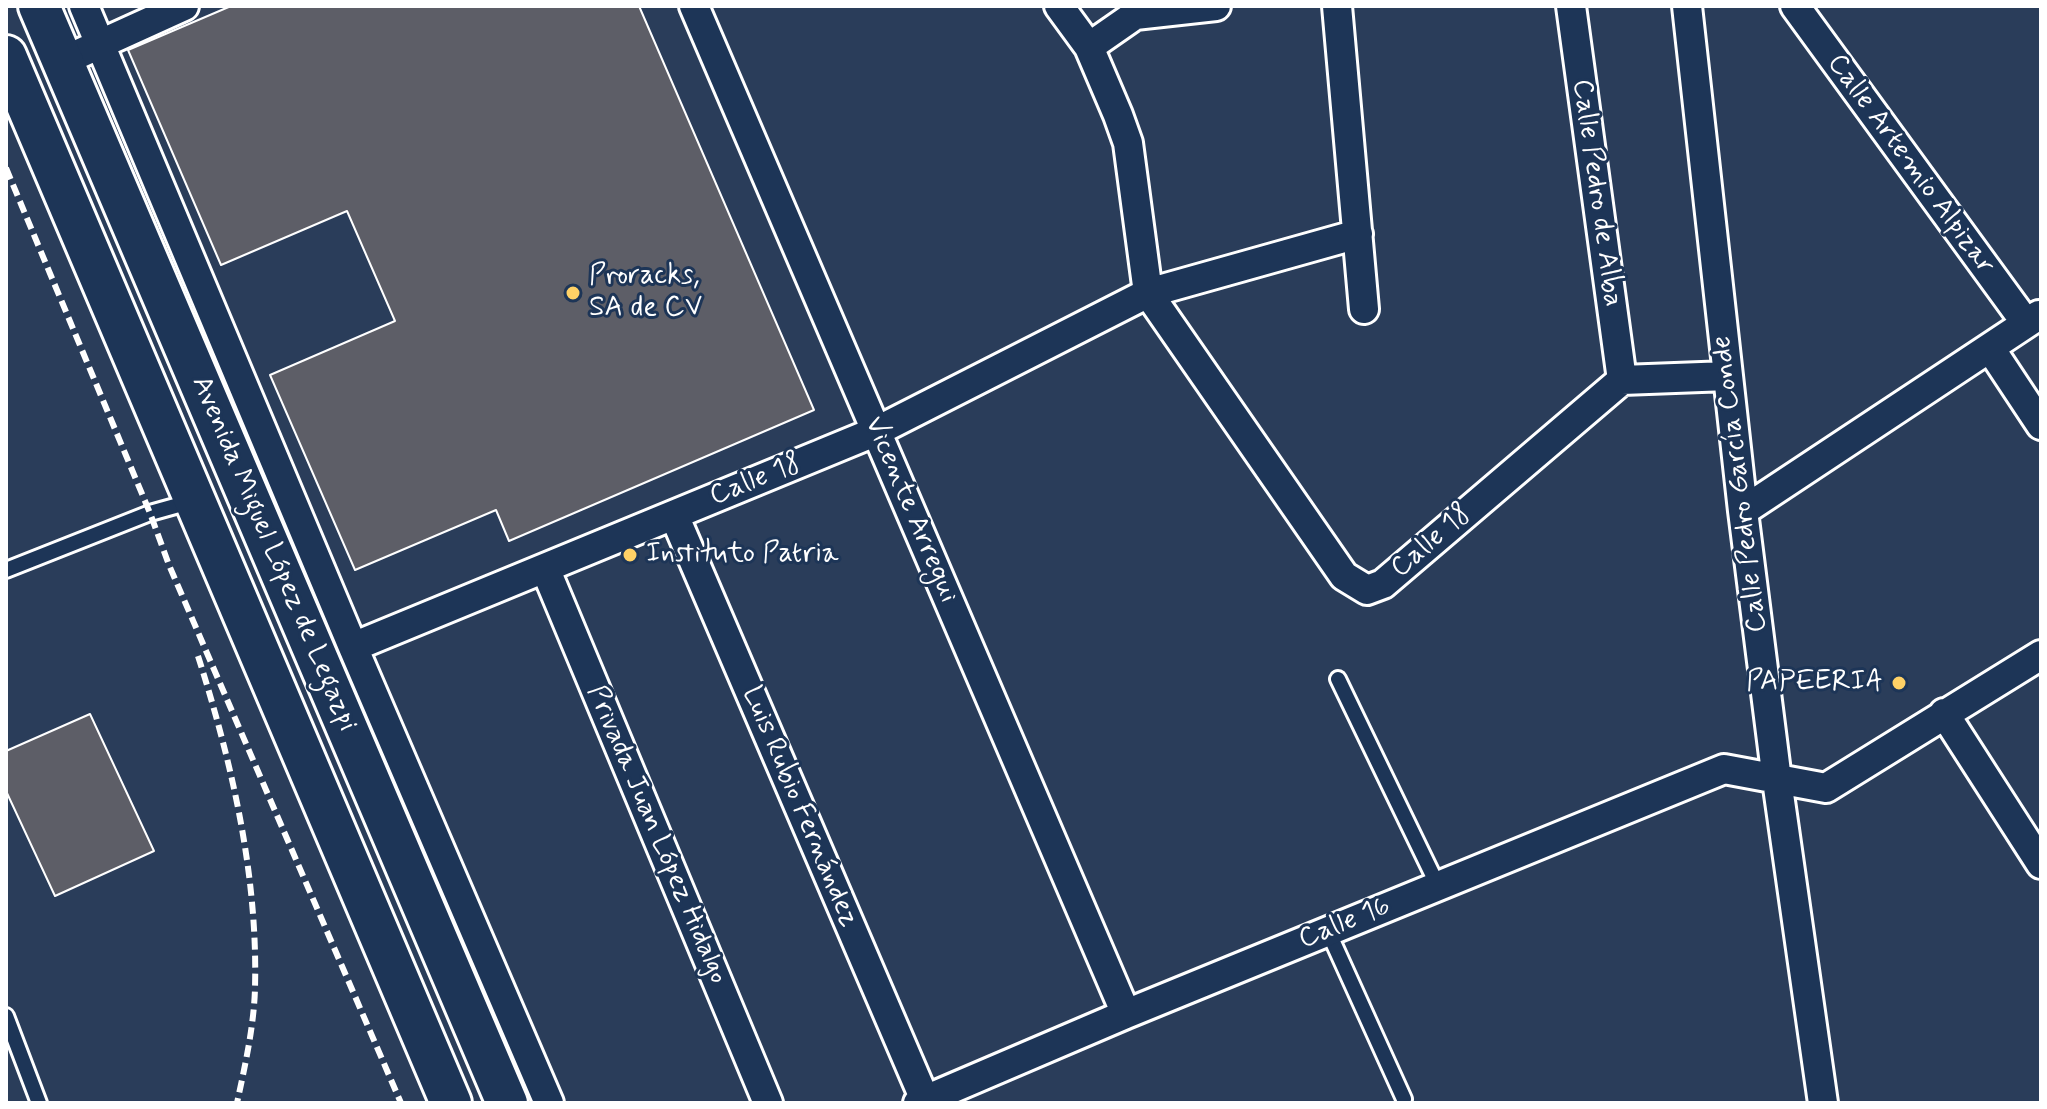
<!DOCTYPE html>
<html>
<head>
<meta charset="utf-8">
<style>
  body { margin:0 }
  #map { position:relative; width:2047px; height:1109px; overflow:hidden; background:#2a3d5a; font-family:Mynerve,sans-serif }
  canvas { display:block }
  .frame { position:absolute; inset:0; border:8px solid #fff; pointer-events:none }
</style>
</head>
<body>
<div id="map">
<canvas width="2047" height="1109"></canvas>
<div class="frame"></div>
</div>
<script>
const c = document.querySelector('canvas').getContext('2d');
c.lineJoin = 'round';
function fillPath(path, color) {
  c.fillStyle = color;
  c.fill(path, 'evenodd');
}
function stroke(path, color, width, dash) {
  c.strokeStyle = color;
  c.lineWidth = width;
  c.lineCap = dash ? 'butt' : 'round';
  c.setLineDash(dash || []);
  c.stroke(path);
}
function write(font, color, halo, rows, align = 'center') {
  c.font = font + ' Mynerve,sans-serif';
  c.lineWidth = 6;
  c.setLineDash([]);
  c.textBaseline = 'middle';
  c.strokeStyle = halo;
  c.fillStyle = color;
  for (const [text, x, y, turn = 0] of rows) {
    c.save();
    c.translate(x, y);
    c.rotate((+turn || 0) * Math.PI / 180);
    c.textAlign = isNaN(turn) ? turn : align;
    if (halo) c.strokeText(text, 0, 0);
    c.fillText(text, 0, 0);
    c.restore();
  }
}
const building = new Path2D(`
  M231,6h408l175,404 -305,131 -13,-31 -141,60 -85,-195 125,-54 -48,-110 -126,54 -93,-215z
  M90,714l64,137 -99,45 -49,-105v-40z`);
fillPath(building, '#5d5e67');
stroke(building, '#fff', 2);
const lane = new Path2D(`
  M6,570l144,-57 43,-12
  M1338,679l100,207
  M1328,931l76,168
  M6,1016l33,87`);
const street = new Path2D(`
  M84,6l269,641 196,456
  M694,6l432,1008
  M1059,6l30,41 29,68 10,28 20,150 196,283 23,14 16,-6 239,-204 106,-4
  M1337,6l27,303
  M1571,6l51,374
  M1687,6l56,505 34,269 46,323
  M1795,6l231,317
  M1135,15l81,-9
  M1089,47l46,-32 -1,-9
  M63,61l121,-55
  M1990,348l51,77
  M1743,511l296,-196
  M674,515l251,585
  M545,568l223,535
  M353,647l524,-216 271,-138 210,-59
  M1944,713l97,151
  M918,1103l208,-89 598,-245 102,19 215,-133`);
const secondary = new Path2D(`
  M39,6l468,1097
  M6,56l445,1047`);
stroke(lane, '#fff', 20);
stroke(street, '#fff', 34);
stroke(secondary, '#fff', 46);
stroke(lane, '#1d3557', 14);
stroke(street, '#1d3557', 28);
stroke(secondary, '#1d3557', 40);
stroke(new Path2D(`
  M6,168l144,345 19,52 232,538
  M198,656c34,107 60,220 57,332 -1,38 -10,78 -18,115`), '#fff', 6, [12, 6]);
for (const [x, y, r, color] of [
  [573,293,8,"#ffd166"],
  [630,555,8,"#ffd166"],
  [1899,683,8,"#ffd166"]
]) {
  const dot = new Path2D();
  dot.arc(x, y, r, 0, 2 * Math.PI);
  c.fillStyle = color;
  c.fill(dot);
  stroke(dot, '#1d3557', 3);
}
write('28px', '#fff', '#1d3557', [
  ["Calle Artemio Alpizar",1910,165,54],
  ["Calle Pedro de Alba",1596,193,82],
  ["Calle 18",756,481,-22],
  ["Calle Pedro García Conde",1741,484,-97],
  ["Vicente Arregui",910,510,67],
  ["Calle 18",1432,542,-41],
  ["Avenida Miguel López de Legazpi",273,554,67],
  ["Luis Rubio Fernández",799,807,67],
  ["Privada Juan López Hidalgo",656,835,67],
  ["Calle 16",1345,924,-22]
]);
write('28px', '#fff', '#1d3557', [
  ["Proracks,",589,277],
  ["SA de CV",589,309],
  ["Instituto Patria",646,555],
  ["PAPEERIA",1883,683,"right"]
], 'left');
</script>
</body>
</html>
